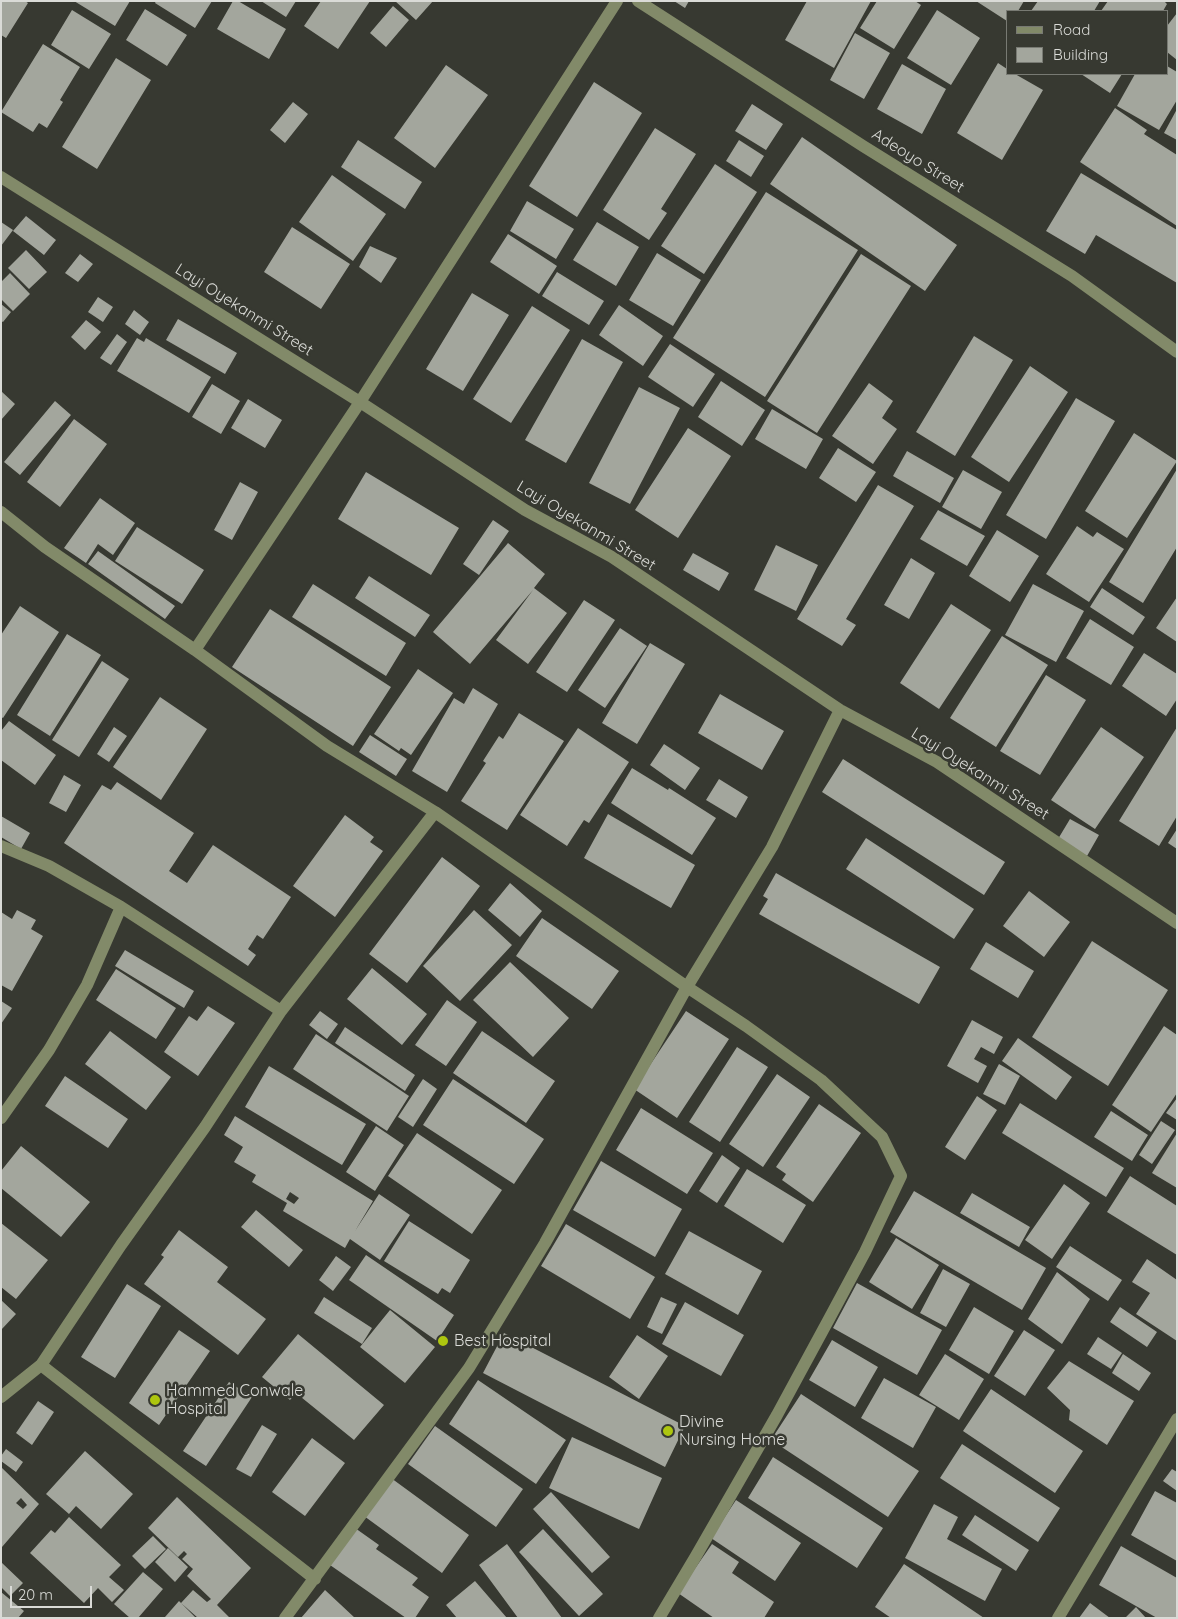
<!DOCTYPE html>
<html>
<head>
<meta charset="utf-8">
<style>
  body { margin:0 }
  #map { position:relative; width:1178px; height:1619px; overflow:hidden; background:#373931; font-family:Quicksand,sans-serif }
  canvas { display:block }
  .frame { position:absolute; inset:0; border:2px solid #dadbd7; pointer-events:none }
  .legend { position:absolute; left:1006px; top:10px; width:162px; height:65px; box-sizing:border-box; background:#373931; border:1px solid #787a73; margin:0; padding:6px 9px; list-style:none; font-size:15px; color:#dadbd7 }
  .legend li { display:flex; align-items:center; gap:10px; height:25px }
  .legend b { width:25px; border:1px solid #787a73 }
  .scale { position:absolute; left:10px; top:1586px; width:82px; height:22px; box-sizing:border-box; border:2px solid #dadbd7; border-top:0; padding-left:6px; font-size:15px; line-height:18px; white-space:nowrap; color:#dadbd7; -webkit-text-stroke:4px #373931; paint-order:stroke }
</style>
</head>
<body>
<div id="map">
<canvas width="1178" height="1619"></canvas>
<div class="frame"></div>
<ul class="legend">
<li><b style="height:6px;background:#828a69"></b>Road</li>
<li><b style="height:14px;background:#a3a69d"></b>Building</li>
</ul>
<div class="scale">20 m</div>
</div>
<script>
const c = document.querySelector('canvas').getContext('2d');
c.lineJoin = 'round';
function fillPath(path, color) {
  c.fillStyle = color;
  c.fill(path, 'evenodd');
}
function stroke(path, color, width, dash) {
  c.strokeStyle = color;
  c.lineWidth = width;
  c.lineCap = dash ? 'butt' : 'round';
  c.setLineDash(dash || []);
  c.stroke(path);
}
function write(font, color, halo, rows, align = 'center') {
  c.font = font + ' Quicksand,sans-serif';
  c.lineWidth = 5;
  c.setLineDash([]);
  c.textBaseline = 'middle';
  c.strokeStyle = halo;
  c.fillStyle = color;
  for (const [text, x, y, turn = 0] of rows) {
    c.save();
    c.translate(x, y);
    c.rotate((+turn || 0) * Math.PI / 180);
    c.textAlign = isNaN(turn) ? turn : align;
    if (halo) c.strokeText(text, 0, 0);
    c.fillText(text, 0, 0);
    c.restore();
  }
}
fillPath(new Path2D(`
  M1,1h24l3,2 -22,35 -5,-3z
  M74,1h56l-15,25z
  M156,1h56l-17,27 -40,-25z
  M233,1h5l48,28 -17,30 -52,-30z
  M261,1h35l-10,16z
  M321,1h49l-32,48 -34,-23z
  M395,1h38l-17,19z
  M674,1h15l-4,7z
  M807,1h64l-37,67 -49,-28z
  M877,1h38l6,4 -27,44 -34,-21z
  M976,1h48l-6,10h-11v10z
  M1038,1h62l-6,10h-63z
  M1108,1h56l3,3 -4,7h-62z
  M393,6l16,14 -23,27 -16,-14z
  M145,9l42,26 -20,31 -41,-26z
  M72,10l39,24 -22,35 -38,-24z
  M937,10l43,28 -29,47 -44,-27z
  M1177,13v47l-10,-8v-26z
  M855,33l35,20 -26,46 -34,-19z
  M43,44l37,23 -20,33 3,2 -16,26 -8,-5 -6,9 -32,-20z
  M116,58l35,22 -54,89 -35,-22z
  M998,63l9,6v5h8l28,16 -41,70 -45,-27z
  M902,64l44,25 -24,45 -45,-25z
  M446,65l42,30 -53,73 -41,-30z
  M1167,66l10,6v28l-18,30 -42,-24 18,-32h32z
  M1081,74h41l-12,19z
  M594,82l48,31 -65,104 -48,-31z
  M293,102l15,12 -23,29 -15,-13z
  M752,104l31,20 -17,26 -31,-19z
  M1115,108l32,22 -3,4 33,21v71l-97,-64z
  M1177,109v31l-13,-7z
  M655,128l41,26 -35,55 6,4 -18,27 -46,-30z
  M802,137l155,108 -32,46 -155,-107z
  M358,140l64,42 -17,27 -64,-42z
  M739,140l25,16 -13,21 -25,-16z
  M715,164l42,28 -53,82 -43,-28z
  M1081,173l96,57v53l-81,-48 -11,19 -39,-23z
  M332,175l54,39 -33,47 -54,-39z
  M766,192l92,58 -93,147 -92,-59z
  M527,201l47,28 -18,30 -46,-28z
  M26,216l30,24 -12,15 -31,-24z
  M1,222l12,8 -12,16z
  M597,222l42,25 -23,39 -43,-26z
  M292,227l58,37 -29,45 -57,-37z
  M508,234l49,32 -18,28 -49,-32z
  M370,246l27,12 -16,25 -22,-16z
  M26,250l21,22 -18,17 -21,-21z
  M657,253l44,27 -28,46 -44,-26z
  M80,254l13,10 -15,18 -13,-9z
  M861,254l50,32 -94,147 -50,-32z
  M557,272l47,29 -15,24 -47,-29z
  M10,273l20,21 -17,17 -12,-12v-17z
  M472,293l37,22 -46,76 -37,-22z
  M98,297l15,10 -10,15 -15,-10z
  M1,304l10,8 -8,10 -2,-1z
  M619,305l44,31 -20,30 -44,-31z
  M532,306l38,24 -59,93 -38,-24z
  M134,310l15,12 -9,13 -15,-11z
  M178,319l59,34 -12,21 -59,-34z
  M86,320l15,12 -16,18 -14,-13z
  M117,334l10,8 -16,23 -11,-7z
  M974,336l39,24 -58,96 -39,-24z
  M137,338l7,4 2,-4 65,39 -22,36 -72,-42z
  M582,339l41,23 -57,101 -41,-23z
  M670,344l45,30 -22,33 -45,-30z
  M1030,366l38,26 -59,90 -38,-25z
  M721,381l44,29 -23,36 -44,-29z
  M869,383l24,18 -11,17 15,11 -24,35 -41,-28z
  M212,384l28,17 -19,33 -29,-17z
  M639,387l41,21 -50,96 -41,-21z
  M1,391l14,13 -14,16z
  M1076,398l39,23 -69,118 -40,-24z
  M248,399l34,21 -17,28 -34,-20z
  M55,401l16,14 -51,60 -16,-13z
  M772,409l51,30 -17,30 -51,-30z
  M74,419l33,25 -47,63 -33,-25z
  M688,428l43,28 -53,82 -43,-28z
  M1134,433l43,28 -50,77 -42,-27z
  M838,448l38,24 -20,30 -37,-24z
  M907,451l47,27 -14,25 -47,-27z
  M1177,469v78l-34,56 -34,-21z
  M963,470l39,22 -21,37 -39,-22z
  M366,472l93,56 -28,47 -93,-56z
  M240,482l18,10 -26,48 -18,-10z
  M878,485l36,21 -68,113 10,6 -14,21 -45,-27z
  M100,498l35,25 -22,32 -15,-11 -12,19 -22,-15z
  M938,510l47,26 -18,30 -47,-27z
  M493,520l16,11 -30,44 -16,-11z
  M1077,526l16,11 4,-5 27,17 -35,53 -43,-28z
  M137,527l67,43 -22,34 -67,-43z
  M997,530l42,26 -29,46 -41,-26z
  M508,543l37,31 -11,14 33,25 -39,51 -32,-24 37,-50 -63,74 -37,-32z
  M776,545l42,20 -22,46 -42,-21z
  M98,551l77,55 -10,13 -77,-55z
  M693,553l36,20 -10,18 -36,-21z
  M911,558l24,15 -26,46 -25,-14z
  M369,576l61,39 -15,22 -60,-39z
  M313,584l93,59 -20,33 -94,-59z
  M1033,584l51,27 -28,51 -51,-27z
  M1102,588l43,29 -12,18 -43,-28z
  M1177,597v45l-21,-14z
  M584,600l31,20 -48,72 -31,-20z
  M951,604l40,26 -52,79 -39,-26z
  M20,606l39,26 -56,86 -2,-1v-82z
  M270,609l121,78 -38,59 -121,-79z
  M1090,619l44,28 -23,38 -45,-27z
  M620,628l27,18 -42,62 -27,-18z
  M67,634l34,21 -51,81 -33,-21z
  M1002,636l46,29 -52,82 -46,-29z
  M650,643l35,21 -48,80 -35,-21z
  M1144,653l33,21v25l-11,17 -44,-30z
  M102,661l27,18 -50,78 -27,-17z
  M418,669l35,24 -42,62 -10,-7 -2,3 -25,-17z
  M1046,675l40,25 -46,75 -40,-24z
  M473,688l25,16 -51,88 -35,-21 42,-73 10,6z
  M720,694l64,37 -22,39 -64,-37z
  M160,697l47,32 -46,71 -48,-33z
  M519,713l45,28 -57,89 -46,-29 25,-38 -3,-2 16,-25 4,3z
  M9,721l47,34 -21,30 -34,-25v-29z
  M114,727l13,9 -18,26 -12,-8z
  M1101,727l43,30 -49,72 -44,-29z
  M1177,727v89l-18,30 -40,-25z
  M578,728l51,34 -40,61 -5,-3 -17,26 -47,-31z
  M370,735l37,24 -11,17 -37,-24z
  M664,744l36,24 -15,22 -35,-25z
  M843,759l162,103 -21,33 -162,-103z
  M632,768l36,22 1,-2 47,30 -24,37 -81,-52z
  M64,775l17,10 -15,27 -17,-9z
  M719,779l29,18 -12,21 -30,-18z
  M117,782l77,51 -25,38 18,12 26,-38 78,52 -28,42 -6,-4 -9,14 8,6 -8,11 -184,-123 38,-58 9,5z
  M608,814l87,51 -24,43 -87,-50z
  M345,815l29,22 -4,5 13,9 -48,66 -42,-31z
  M1,816l29,17 -9,16 -20,-12z
  M1070,819l29,16 -12,21 -29,-17z
  M1177,829v20l-9,-6z
  M866,838l108,71 -20,30 -108,-70z
  M442,857l38,29 -73,97 -38,-29z
  M776,873l164,94 -21,37 -160,-90 9,-15 -5,-3z
  M510,883l32,28 -22,26 -32,-27z
  M1029,891l41,31 -26,35 -41,-31z
  M17,910l19,10 -5,9 12,7 -31,55 -11,-6v-73l11,7z
  M474,910l38,35 -52,56 -37,-35z
  M542,918l77,53 -27,38 -76,-53z
  M1092,941l76,49 -60,96 -76,-49z
  M986,942l48,29 -16,27 -48,-29z
  M125,950l69,41 -10,17 -69,-42z
  M510,962l59,56 -36,39 -60,-57z
  M372,968l55,46 -25,31 -55,-46z
  M116,969l60,39 -20,31 -60,-39z
  M447,1000l30,22 -31,44 -31,-21z
  M1,1001l11,7 -11,16z
  M208,1006l27,17 -37,53 -34,-24 25,-36 8,5z
  M320,1011l18,13 -11,15 -18,-14z
  M686,1011l43,28 -52,79 -43,-29z
  M972,1020l31,17 -9,17 -13,-7 -7,12 13,7 -9,17 -31,-17z
  M1164,1026l13,9v58l-26,39 -39,-27z
  M345,1027l70,48 -10,16 -70,-48z
  M110,1031l61,46 -25,33 -61,-46z
  M482,1031l73,50 -29,42 -73,-50z
  M316,1034l93,62 -22,35 -94,-62z
  M1018,1038l54,39 -16,23 -54,-39z
  M737,1047l31,20 -48,75 -31,-20z
  M999,1064l21,12 -15,29 -22,-11z
  M269,1066l97,58 -24,41 -97,-58z
  M777,1074l33,23 -47,70 -34,-23z
  M65,1076l63,43 -20,29 -63,-42z
  M423,1079l14,10 -24,38 -15,-10z
  M453,1079l91,60 -30,45 -91,-59z
  M977,1096l20,14 -32,50 -20,-13z
  M1177,1098v22l-11,-7z
  M1020,1103l104,65 -18,29 -104,-64z
  M819,1104l42,29 -48,69 -31,-22 4,-6 -10,-7z
  M641,1108l72,45 -26,41 -71,-44z
  M1111,1111l37,24 -16,26 -38,-24z
  M235,1116l138,85 -18,30 24,-37 31,21 -30,45 -30,-21 -5,9 -62,-37 4,-8 -35,-21 4,-7 -22,-13 9,-15 -19,-12zM290,1192l9,6 -5,6 -8,-5z
  M1161,1121l14,9 -23,34 -13,-9z
  M376,1126l28,19 -29,46 -29,-19z
  M417,1133l85,57 -30,44 -84,-58z
  M1177,1133v55l-25,-15z
  M21,1146l69,56 -29,35 -60,-49v-17z
  M722,1155l18,13 -23,35 -18,-12z
  M601,1161l81,48 -27,48 -82,-47z
  M747,1169l59,36 -23,38 -59,-37z
  M1130,1176l47,30v49l-70,-43z
  M1064,1184l26,19 -38,56 -27,-19z
  M914,1191l132,77 -24,42 -132,-78z
  M972,1193l58,34 -11,20 -59,-34z
  M256,1210l47,40 -14,17 -48,-40z
  M409,1221l61,39 -20,33 -8,-5 -4,6 -54,-33z
  M1,1223l47,37 -32,39 -15,-12z
  M566,1224l89,53 -25,42 -89,-53z
  M179,1230l49,37 -11,15 49,37 -28,36 -94,-71 20,-27 -3,-2z
  M689,1231l73,40 -24,44 -73,-41z
  M896,1238l43,27 -27,44 -43,-27z
  M1070,1246l52,34 -14,21 -52,-34z
  M366,1255l88,60 -17,26 -88,-61z
  M336,1256l15,11 -18,24 -14,-11z
  M1147,1259l30,21v61l-41,-27 14,-21 -18,-11z
  M943,1269l27,15 -24,43 -26,-14z
  M1057,1272l33,27 -28,45 -34,-25z
  M857,1283l85,47 -25,45 -84,-47z
  M127,1284l34,22 -46,72 -34,-21z
  M324,1297l48,31 -10,16 -48,-31z
  M661,1297l16,7 -15,30 -15,-7z
  M1,1300l15,14 -15,16z
  M685,1302l59,33 -23,41 -59,-32z
  M974,1307l40,24 -25,43 -40,-24z
  M1120,1307l37,25 -10,15 -37,-25z
  M390,1310l45,37 -30,36 -45,-36z
  M179,1330l31,21 -51,74 -30,-22z
  M1024,1330l31,20 -30,46 -31,-20z
  M504,1333l181,93 -20,41 -182,-94z
  M298,1334l86,71 -30,35 -58,-47 -6,7 -28,-23z
  M637,1335l31,21 -29,43 -30,-22z
  M1098,1337l24,16 -11,16 -24,-15z
  M832,1340l46,27 -23,40 -46,-27z
  M945,1354l39,25 -25,41 -40,-25z
  M1123,1354l28,19 -12,18 -27,-18z
  M1069,1361l65,40 -27,44 -38,-25 1,-10 -23,-22z
  M884,1378l52,29 -23,41 -52,-30z
  M478,1380l88,60 -30,44 -87,-60z
  M229,1382l23,15 -46,69 -23,-15z
  M991,1389l92,62 -28,42 -92,-62z
  M801,1394l118,77 -31,46 -117,-77z
  M38,1401l16,11 -22,33 -16,-12z
  M262,1425l15,9 -26,43 -15,-8z
  M435,1426l88,63 -27,38 -88,-63z
  M572,1437l90,41 -23,51 -90,-41z
  M312,1438l33,25 -40,53 -33,-24z
  M962,1444l98,64 -22,34 -98,-64z
  M6,1449l17,13 -7,10 -15,-11v-5z
  M85,1451l48,43 -32,35 -25,-23 -7,8 -23,-20z
  M773,1457l110,71 -26,40 -109,-70z
  M1,1467l38,37 -37,43 -1,-1zM21,1498l6,7 -4,4 -7,-6z
  M1172,1469l5,3v19l-14,-10z
  M391,1478l78,57 -27,38 -78,-57z
  M1155,1491l22,12v58l-46,-26z
  M551,1492l59,65 -18,16 -59,-64z
  M177,1497l74,71 -34,37 13,13h-32l-17,-15 12,-13 14,12 4,-3 -24,-23 6,-7 -11,-10 5,-5 -3,-3 -6,6 -30,-29z
  M736,1500l65,43 -26,38 -64,-43z
  M934,1504l24,13 -11,22 55,30 -17,32 -80,-43z
  M975,1515l54,35 -13,21 -54,-36z
  M69,1517l52,48 -12,12 15,13 -12,12 -14,-14 -14,15 -54,-50 21,-23 4,3z
  M355,1528l24,17 -3,4 42,29 -6,7 17,12 -14,21h-9l-76,-53z
  M543,1529l60,65 -24,22 -60,-64z
  M153,1536l13,13 -21,20 -13,-13z
  M507,1544l55,74h-44l-39,-53z
  M712,1544l27,18 -7,11 42,29 -10,16h-50l-36,-25z
  M1121,1546l56,32v40h-20l-58,-33z
  M168,1548l20,19 -13,15 -20,-20z
  M1,1562l22,21 -13,13 -9,-9z
  M904,1564l80,54h-93l-16,-11z
  M143,1572l20,17 -25,29h-8l-16,-14z
  M475,1581l32,37h-50l-11,-13z
  M325,1590l30,28h-54z
  M1,1592l23,19 -6,7h-17z
  M179,1601l17,17h-30l-1,-1z
  M1090,1603l20,15h-31z
  M1136,1607l10,11h-21z`), '#a3a69d');
stroke(new Path2D(`
  M638,1l225,145 209,130 105,76
  M1,177l359,225 165,108 87,47 228,153 97,52 240,161
  M1,512l44,35 150,103 132,96 108,66 252,175 59,39 75,54 61,57 19,39 -36,76 -36,67 -52,96 -81,141 -37,62
  M195,650l165,-248 257,-401
  M1,846l48,20 72,41 160,104
  M1,1118l48,-68 38,-65 34,-78
  M41,1365l274,214
  M1,1397l40,-32 80,-120 84,-118 76,-116 154,-199
  M285,1618l184,-250 76,-125 142,-256 85,-140 68,-137
  M1058,1618l119,-199`), '#828a69', 12);
for (const [x, y, r, color] of [
  [443,1341,6,"#adc60f"],
  [155,1400,6,"#adc60f"],
  [668,1431,6,"#adc60f"]
]) {
  const dot = new Path2D();
  dot.arc(x, y, r, 0, 2 * Math.PI);
  c.fillStyle = color;
  c.fill(dot);
  stroke(dot, '#373931', 2);
}
write('16px', '#dadbd7', '#373931', [
  ["Adeoyo Street",918,161,32],
  ["Layi Oyekanmi Street",244,310,32],
  ["Layi Oyekanmi Street",586,526,31],
  ["Layi Oyekanmi Street",980,774,32]
]);
write('16px', '#dadbd7', '#373931', [
  ["Best Hospital",454,1341],
  ["Hammed Conwale",166,1391],
  ["Hospital",166,1409],
  ["Divine",679,1422],
  ["Nursing Home",679,1440]
], 'left');
</script>
</body>
</html>
